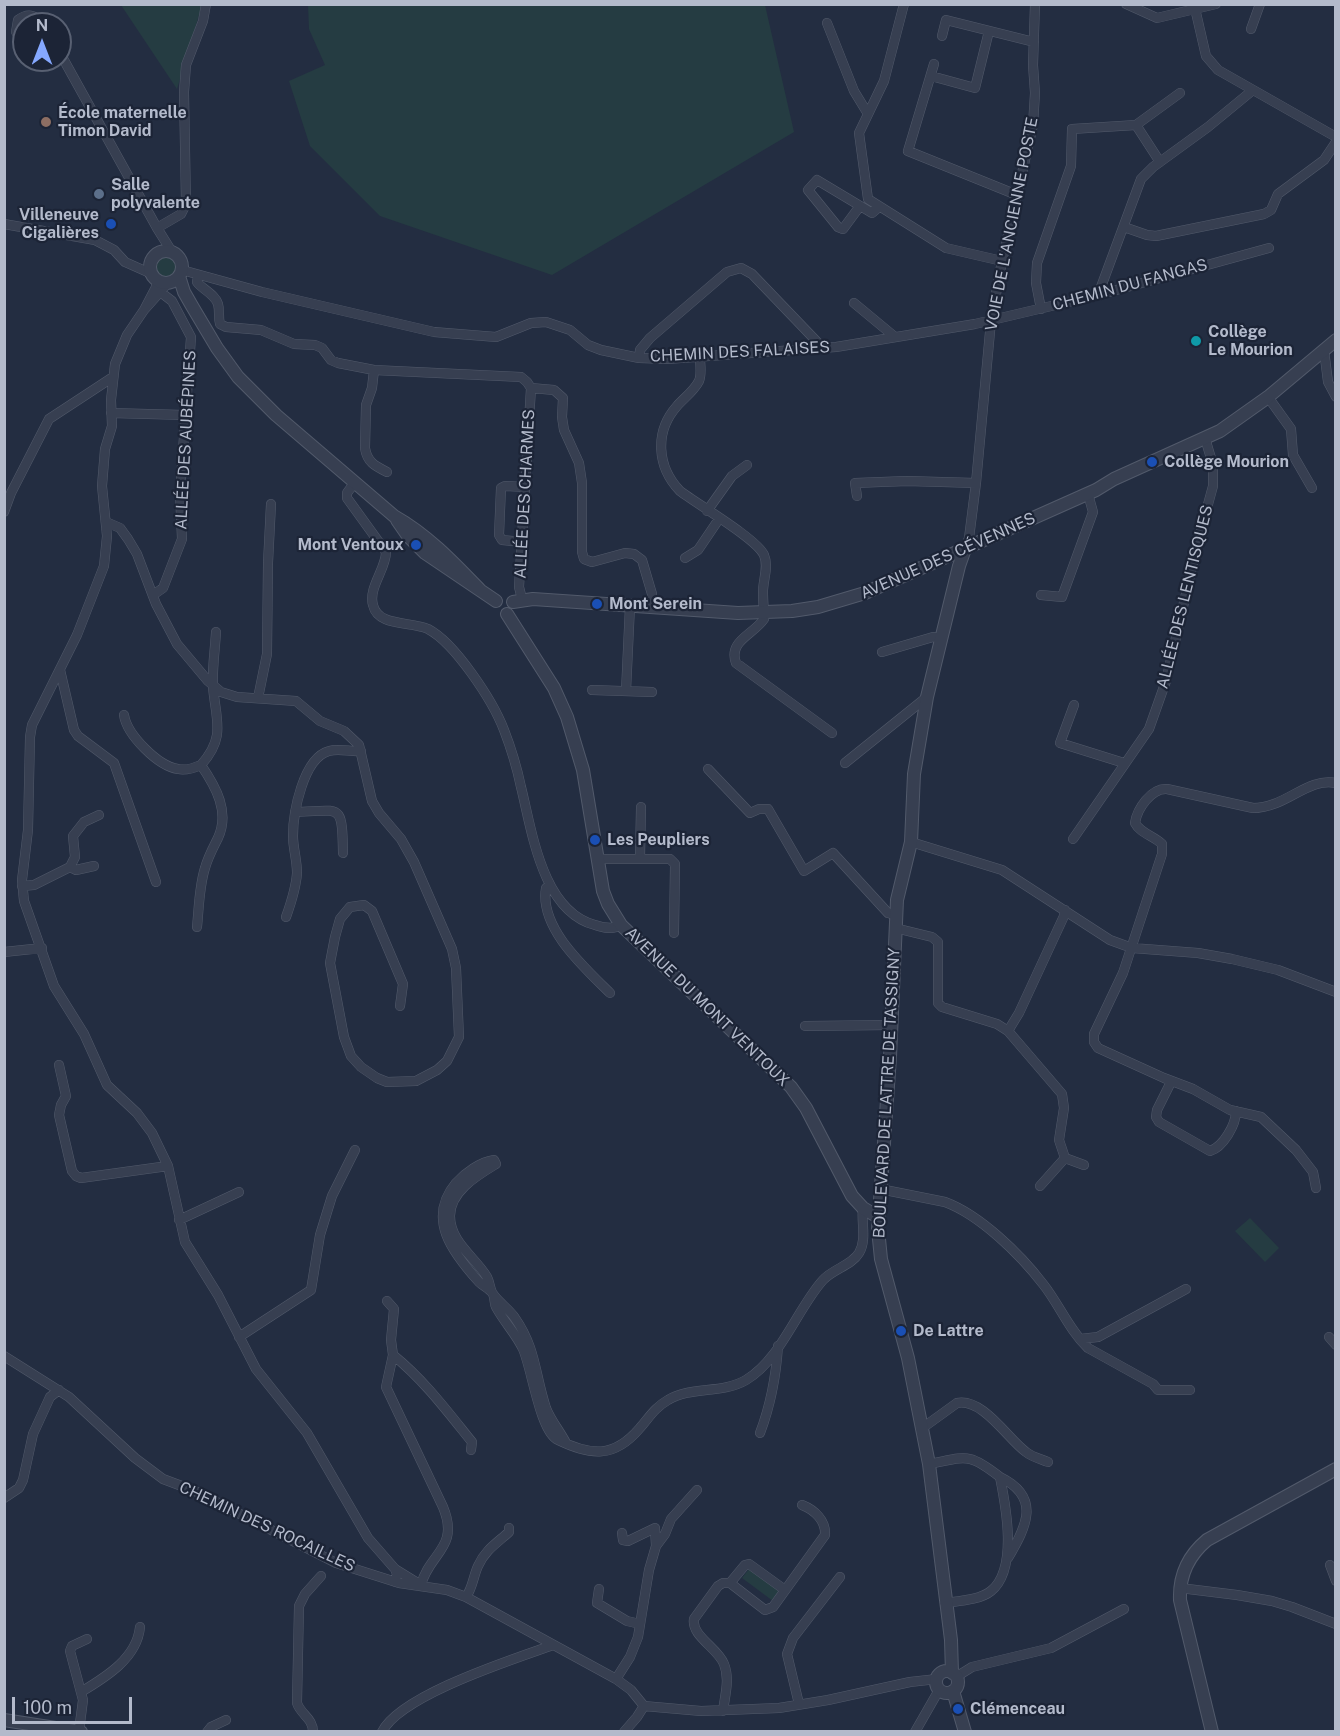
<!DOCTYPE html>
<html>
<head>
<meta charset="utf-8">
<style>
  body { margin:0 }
  #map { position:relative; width:1340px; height:1736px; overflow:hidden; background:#232d41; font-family:"Public Sans",sans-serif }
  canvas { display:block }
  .frame { position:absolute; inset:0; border:6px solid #b3bacb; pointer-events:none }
  .north { position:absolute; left:12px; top:12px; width:60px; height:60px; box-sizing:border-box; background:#1c2436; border:2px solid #586072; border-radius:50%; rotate:0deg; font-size:16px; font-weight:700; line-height:24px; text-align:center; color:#b3bacb }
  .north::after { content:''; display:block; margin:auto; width:21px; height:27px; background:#85a8ff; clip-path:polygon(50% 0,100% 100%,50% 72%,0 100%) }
  .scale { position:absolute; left:12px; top:1697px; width:120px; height:27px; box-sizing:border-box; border:3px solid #b3bacb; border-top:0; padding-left:8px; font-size:18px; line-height:21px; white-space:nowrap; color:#b3bacb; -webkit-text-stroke:4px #1c2436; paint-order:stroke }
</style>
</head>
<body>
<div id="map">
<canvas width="1340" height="1736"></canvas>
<div class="frame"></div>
<div class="north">N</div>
<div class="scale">100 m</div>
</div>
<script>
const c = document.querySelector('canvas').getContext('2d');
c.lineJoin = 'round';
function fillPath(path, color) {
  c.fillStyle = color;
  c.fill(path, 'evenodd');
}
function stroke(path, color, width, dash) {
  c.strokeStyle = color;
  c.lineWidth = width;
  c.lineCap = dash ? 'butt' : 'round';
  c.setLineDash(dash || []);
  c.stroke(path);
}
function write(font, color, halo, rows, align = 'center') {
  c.font = font + ' "Public Sans",sans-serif';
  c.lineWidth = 4.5;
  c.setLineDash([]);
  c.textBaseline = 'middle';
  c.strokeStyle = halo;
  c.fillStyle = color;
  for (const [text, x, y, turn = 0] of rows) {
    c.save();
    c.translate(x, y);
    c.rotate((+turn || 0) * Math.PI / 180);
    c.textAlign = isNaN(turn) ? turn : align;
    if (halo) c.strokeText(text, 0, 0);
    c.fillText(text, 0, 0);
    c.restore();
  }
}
fillPath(new Path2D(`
  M121,5h81l-25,84z
  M308,5h457l29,127 -242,143 -172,-59 -70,-70 -21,-65 36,-16 -16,-36z
  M156 267a10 10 0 1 1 20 0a10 10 0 1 1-20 0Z
  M1250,1218l29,30 -14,14 -30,-31z
  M749,1569l31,22 -7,10 -31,-23z`), '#253c42');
const minor = new Path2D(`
  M904,4l-20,77 -25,52 9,66 78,49 56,13
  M1126,4l31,14 59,-14
  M1194,4l12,52 12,14 118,67
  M827,23l27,68 14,23
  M1251,29l9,-25
  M942,36l4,-16 88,22
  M24,40l-8,-8 2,-12c9,-7 18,-6 23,4
  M60,53l97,175 15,24
  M934,64l-26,87 109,44
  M931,76l44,12 14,-57
  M1136,125l44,-32
  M860,206l-17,23 -5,-2 -30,-37 9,-10 55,33 7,-6
  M4,224l91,16 19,10 11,12 27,12
  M1124,227l23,8 9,1 108,-22 7,-4 7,-16 46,-34 12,-18
  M157,228l24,-14 5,-10 -2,-112 2,-27 17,-44 3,-17
  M182,270l80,22 172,40 62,5 35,-14 15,-1 24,8 18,15 13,5 38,8 28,1 169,-12 139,-23 123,-29 171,-47
  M198,276l-1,6c6,8 18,12 21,22 2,7 0,13 2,20l6,3 35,3 33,14 21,1 7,3 9,12 7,3 36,7 147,7 6,5 4,6
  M157,280l-1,7 -12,23 25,-28
  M1098,295l43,-116 12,-12 55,-40 45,-37
  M854,303l41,34
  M1041,309l-5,-26 1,-20 34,-97 1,-37 64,-4 24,37
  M144,310l-17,25 -12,29 -4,36 1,26 -7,23 -3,37 5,50 -3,30 -27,69 -45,90 -2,12 -2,93 -6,50 2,21 30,85 30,48 23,51 30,28 15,20 16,33 17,76 33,53 38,74 51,64 61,105 27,31 2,5 -2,8
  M1324,350l4,32 8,15
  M700,357c0,8 2,17 -1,24 -5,10 -15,17 -22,25 -23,26 -20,61 3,85 17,13 77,48 84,64 5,12 -1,24 -1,37 0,9 1,18 1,27 -11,16 -36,22 -28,44l96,70
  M639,358l1,-8 10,-12 77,-66 14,-4 11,6 71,74
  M374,370l-2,18 -6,17 -1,43c2,14 10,18 22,24
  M531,388l23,2 9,8 -1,19 2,13 15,33 3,20v69l2,7 8,3 33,-9 9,1 8,6 10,34v14
  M1268,397l23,32 2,26 19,33
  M111,413l74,2
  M355,482l-8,11v5l39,54c0,17 -18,36 -13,53 5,22 37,16 55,24 27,14 65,72 76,101 7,18 13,38 17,57 11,44 21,124 74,138 9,3 18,5 26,0
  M857,496l-2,-13 52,-2 69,2
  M707,511l25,-35 15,-11
  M4,512l7,-19 38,-74 64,-42
  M106,522l14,6 8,11 9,15 19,50 21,40 31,37 13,11 16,5 59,4 24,20 24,10 15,14 13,56 7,12 22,26 13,23 38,87 4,19 3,69 -12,24 -10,9 -21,11 -29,1 -10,-4 -16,-11 -10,-11 -7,-19 -14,-74 5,-26 5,-18 10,-12 14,-2 8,6 31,73 -3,22
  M523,542l-21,-2 -3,-5 2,-47 4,-2 21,1
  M965,549l4,-11 7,-55 15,-162 11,-60 31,-136 2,-32 -2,-28 2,-61
  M685,558l13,-8 21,-31
  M153,595l10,-7 19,-49 -2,-46 11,-156 -19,-36 -13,-10 -3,-4
  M1041,595l21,2 31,-85 -5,-18
  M522,599l-3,-12 12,-199
  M882,652l51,-15 8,1
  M60,670l14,60 4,6 36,27 42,119
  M592,690l60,2
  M626,691l4,-85
  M258,698l9,-44 1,-91 3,-59
  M1074,705l-14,38 64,20
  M124,715c3,20 34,51 54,54 8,2 16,-1 23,-4
  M845,763l82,-66
  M708,769l42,44 9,-4h9l36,62 29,-18 55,60 7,2
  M295,812c46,-1 47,-11 48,41
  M1073,839l76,-110 17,-48 32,-140 15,-55v-21l-8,-27
  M911,842l91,28 108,70 22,8 66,5 34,6 46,11 58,22
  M640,858l1,-51
  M598,859h72l5,5 -1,69
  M70,867l6,3 18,-4
  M550,885l-4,3c-7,40 39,80 64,105
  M22,886l12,-1 36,-18 5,-10 -2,-21 11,-14 15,-7
  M286,917c5,-14 10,-29 11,-44 0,-13 -4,-25 -4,-37 0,-23 10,-78 36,-85 10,-3 22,1 32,0
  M197,927c2,-19 2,-40 8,-59 3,-11 8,-20 13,-30 12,-26 -2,-51 -17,-73 25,-28 15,-44 12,-78 -1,-18 2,-37 3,-55
  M895,928l37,9 6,5v61l4,4 55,17 11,7 54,63 2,14 -5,32 6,18 -25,28
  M4,952l38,-4
  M805,1026l87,-1
  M1008,1031l11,-18 45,-97 1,-6
  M59,1065l7,31 -5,9 -2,10 13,56 4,5 5,2 87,-12
  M1171,1082l-14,28 -1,7 3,5 51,29c13,-4 26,-26 26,-40
  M1065,1158l19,7
  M496,1164l-2,-4c-14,2 -29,13 -38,23 -30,36 -3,70 23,99 4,4 11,7 14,12 2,4 1,9 3,13 8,15 20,27 27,42 9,20 17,83 35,91 33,16 56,18 81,-11 10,-11 15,-21 29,-29 23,-14 54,-6 78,-20 35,-21 51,-71 77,-100 10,-11 29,-15 36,-27 8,-13 2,-31 4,-45
  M496,1164c-18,11 -46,27 -46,52 0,26 25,41 37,61 3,6 3,13 6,17 5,8 16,15 22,24 21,30 20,57 31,90 5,13 14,23 20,35
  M1316,1188l-3,-16 -17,-22 -35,-33 -31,-7 -37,-21 -29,-11 -66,-30 -4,-6v-8l29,-61 39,-119v-10c-8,-8 -22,-11 -27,-21 2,-14 16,-35 32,-34l86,19c33,0 54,-31 83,-25
  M880,1189l65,13c35,13 75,52 98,82 16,20 26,46 45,64l65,36 5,6h32
  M179,1220l60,-28
  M387,1301l7,8 -3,31 2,15 -7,32 57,120c17,41 -14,46 -22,78l-26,-16
  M239,1337l72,-47 9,-55 12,-39 23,-46
  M1329,1337l7,8
  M1080,1339l18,-2 88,-48
  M393,1355c31,25 54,56 79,87l-1,8
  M4,1356l65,41 66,61 28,21 32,12 141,72 63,20 48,7 19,7 150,82 15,11 13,16
  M921,1429l36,-26c26,-5 50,35 69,49 6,5 15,7 22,10
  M760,1433c11,-29 16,-56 18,-87
  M929,1464c38,-7 39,-12 71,13 6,30 18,92 -9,114 -11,9 -32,10 -46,12
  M1000,1477c41,20 27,49 8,81
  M4,1498l15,-10 4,-8 10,-46 17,-37 9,-7
  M622,1533l1,7 5,1 27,-13 1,18
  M1330,1565l6,16
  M730,1583l15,-18 4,-1 36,26
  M1180,1588l57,7 35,6 20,6 44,17
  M599,1589l-2,14 30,18 13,3
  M466,1597c7,-10 7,-20 12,-31 7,-16 19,-23 31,-34v-4
  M956,1677l16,-10 79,-19 73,-39
  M616,1679l14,-22 8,-20 11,-67 7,-24 9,-12 6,-15 26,-29
  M81,1692c25,-15 56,-34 59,-65
  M799,1704l-12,-50 6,-16 47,-61
  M644,1706l57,5 78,-3 49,-8 82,-18 27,-3
  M723,1711c2,-16 7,-32 1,-47 -6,-16 -33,-28 -30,-45l24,-33 5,-3h7l35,27 8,-3 52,-72c1,-14 -10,-25 -23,-30
  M79,1731l4,-31 -13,-49 2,-5 15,-7
  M207,1732l4,-5 15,-7
  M313,1732c0,-14 -12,-17 -16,-29l2,-97 6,-12 16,-18
  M382,1732c18,-37 132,-73 171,-87
  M624,1732l13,-15 7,-11
  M915,1732l24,-42`);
const tertiary = new Path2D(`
  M150 267a16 16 0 1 1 32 0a16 16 0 1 1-32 0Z
  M179,276l5,16 8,14 25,42 21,29 38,38 118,101c34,19 61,48 87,75
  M397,520l11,16 17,17 71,48
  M513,602l20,-3 205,14 54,-2 26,-4 47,-14 231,-103 18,-11 106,-48 48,-34 68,-57
  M507,614l47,74 13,29 16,53 20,121 5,13 13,21 170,162 15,21 46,88 11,12 15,9
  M936 1682a11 11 0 1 1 22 0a11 11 0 1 1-22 0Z
  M952,1673l-1,-33 -22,-176 -21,-106 -27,-99 -3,-30 12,-172 7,-157 14,-58 3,-68 13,-77 32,-131 6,-17
  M953,1691l12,41
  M4,1720l77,12
  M1212,1732l-32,-132c-1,-25 9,-45 27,-60l129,-71`);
stroke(minor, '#525a6b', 10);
stroke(tertiary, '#525a6b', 14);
stroke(minor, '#373f51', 9);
stroke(tertiary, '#373f51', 12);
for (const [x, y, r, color] of [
  [46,122,6,"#8d6e63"],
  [99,194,6,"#5c6f8a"],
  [111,224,6,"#1a4fb4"],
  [1196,341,6,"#0f9aa8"],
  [1152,462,6,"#1a4fb4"],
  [416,545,6,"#1a4fb4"],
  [597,604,6,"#1a4fb4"],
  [595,840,6,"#1a4fb4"],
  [901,1331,6,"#1a4fb4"],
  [958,1709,6,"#1a4fb4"]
]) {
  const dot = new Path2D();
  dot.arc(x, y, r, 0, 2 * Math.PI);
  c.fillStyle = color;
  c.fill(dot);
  stroke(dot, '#1c2436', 2);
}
write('bold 16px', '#b3bacb', '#1c2436', [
  ["École maternelle",58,113],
  ["Timon David",58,131],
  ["Salle",111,185],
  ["polyvalente",111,203],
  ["Villeneuve",99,215,"right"],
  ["Cigalières",99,233,"right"],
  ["Collège",1208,332],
  ["Le Mourion",1208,350],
  ["Collège Mourion",1164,462],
  ["Mont Ventoux",404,545,"right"],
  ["Mont Serein",609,604],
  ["Les Peupliers",607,840],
  ["De Lattre",913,1331],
  ["Clémenceau",970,1709]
], 'left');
write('16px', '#b3bacb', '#1c2436', [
  ["VOIE DE L'ANCIENNE POSTE",1012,224,-79],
  ["CHEMIN DU FANGAS",1130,285,-15],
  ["CHEMIN DES FALAISES",740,352,-3],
  ["ALLÉE DES AUBÉPINES",186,440,-87],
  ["ALLÉE DES CHARMES",525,494,-87],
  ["AVENUE DES CÉVENNES",948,556,-24],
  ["ALLÉE DES LENTISQUES",1185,597,-76],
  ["AVENUE DU MONT VENTOUX",707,1007,44],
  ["BOULEVARD DE LATTRE DE TASSIGNY",887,1093,-87],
  ["CHEMIN DES ROCAILLES",267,1527,25]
]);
</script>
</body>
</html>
